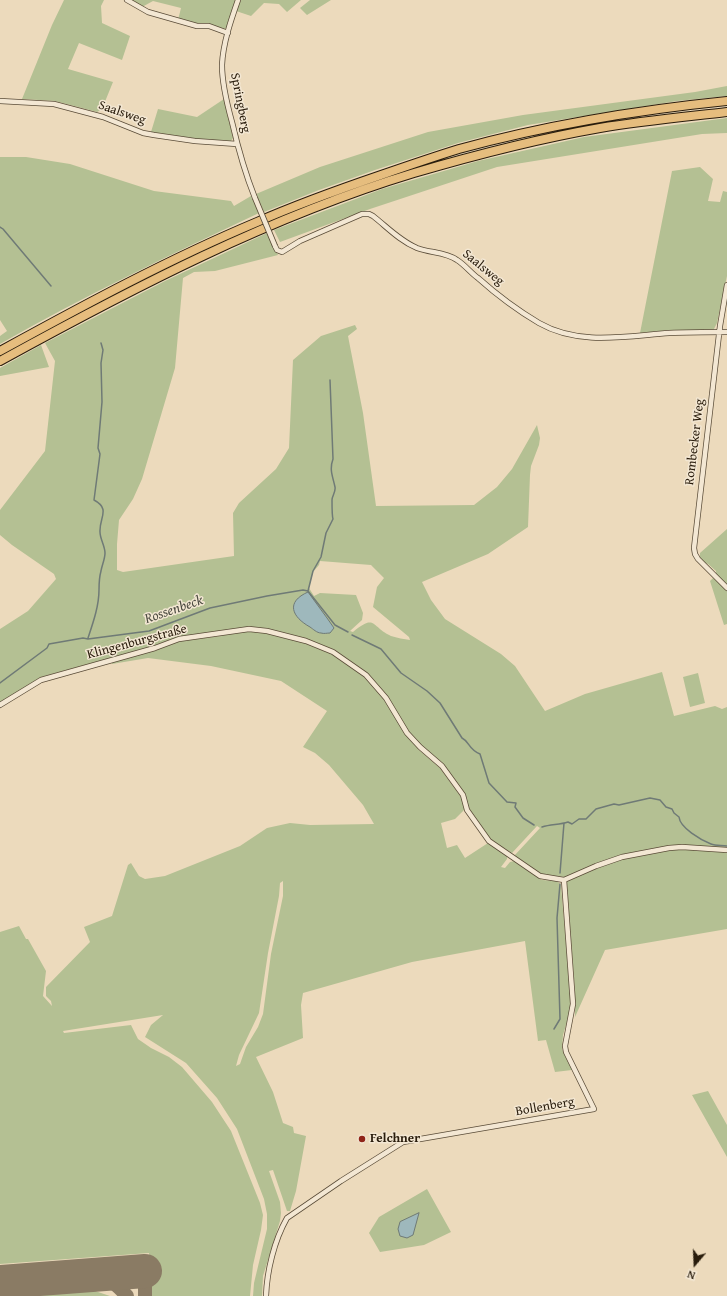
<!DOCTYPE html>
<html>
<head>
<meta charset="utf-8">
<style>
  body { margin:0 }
  #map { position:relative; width:727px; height:1296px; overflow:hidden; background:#ecdabc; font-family:"Gentium Book Plus",serif }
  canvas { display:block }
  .north { position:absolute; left:675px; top:1244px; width:40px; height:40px; -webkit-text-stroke:3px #f3e7d3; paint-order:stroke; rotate:199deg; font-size:11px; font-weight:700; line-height:16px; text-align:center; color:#291c0c }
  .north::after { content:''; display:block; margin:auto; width:14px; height:18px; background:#291c0c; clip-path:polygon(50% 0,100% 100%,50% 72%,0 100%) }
</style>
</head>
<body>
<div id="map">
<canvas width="727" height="1296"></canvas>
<div class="north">N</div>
</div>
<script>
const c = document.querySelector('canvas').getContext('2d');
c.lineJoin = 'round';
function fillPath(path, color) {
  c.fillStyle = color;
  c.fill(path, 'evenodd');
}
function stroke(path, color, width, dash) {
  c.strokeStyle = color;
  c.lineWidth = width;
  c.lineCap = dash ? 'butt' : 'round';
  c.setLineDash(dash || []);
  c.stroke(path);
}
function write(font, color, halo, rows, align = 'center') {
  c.font = font + ' "Gentium Book Plus",serif';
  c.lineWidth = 3;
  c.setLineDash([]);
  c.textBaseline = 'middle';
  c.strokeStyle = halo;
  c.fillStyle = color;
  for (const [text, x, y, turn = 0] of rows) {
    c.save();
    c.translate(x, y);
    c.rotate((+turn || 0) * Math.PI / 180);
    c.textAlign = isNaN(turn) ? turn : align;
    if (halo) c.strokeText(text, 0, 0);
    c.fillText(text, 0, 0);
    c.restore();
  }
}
fillPath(new Path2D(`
  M64,0h40l-3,6 1,17 28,13 -8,24 -43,-17 -11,26 45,13 -11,27 -5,3 -42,-11 -33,-2 30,-74z
  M131,0h105l-8,27 -4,2 -46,-9 3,-12 -28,-7 -11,6z
  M241,0h60l-14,12 -8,-8 -15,-1 -13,13 -15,-5z
  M310,0h21l-24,15 -7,-7z
  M727,86v10l-50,5 -149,24 -70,18 -83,27 -56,20 -55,22 -8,-18 64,-27 108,-35 95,-17 172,-23z
  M224,99l9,39 -2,3 -34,-2 -46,-7 7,-23 39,8z
  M727,118v15l-25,1 -205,33 -127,42 -90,33 -6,-12 108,-41 96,-28 106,-24z
  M0,157h26l44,7 84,27 77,10 3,5 17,-10 8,17c-87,41 -175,83 -259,131v-8l7,-5 -7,-11z
  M700,167l13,12 -5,22 12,1 3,-11 4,1v84l-10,47 -4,8 -42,-1 -31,3 32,-162z
  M267,233l11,22 -63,16 -21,1 -11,6 -8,90 -33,111 -9,20 -14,21 -2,24v26l6,2 111,-16 -1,-43 6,-10 37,-34 13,-21 4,-88 28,-24 34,-11 2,4 -9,7 15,77 13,93 98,-1 23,-18 15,-18 25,-44 3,13 -1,7 -8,21 -1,9 -2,52 -40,27 -66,28 9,18 14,19 56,35 14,12 30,45 40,-17 77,-22 12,44 41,-10 7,3 5,-2v222l-122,21 -30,67v-26l-9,-114 -22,-1 -30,-20 26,-28 -3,-2 -25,27 -22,-13 -12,-15 -35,-60 -22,-18 -3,2 22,19 21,29 4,12 -10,10 -14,4 6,25 10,-3 8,13 23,-15 19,12v4l-6,8 4,1 5,-6 4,-1 28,19 15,1 4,4 9,106v21l-7,23 -1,14 10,21 -17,2 -9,-32 -8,1 -13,-100 -113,21 -109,31 -2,12 2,33 -47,19 17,35 10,31 10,4 1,6 12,3 -10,55 -6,20h-3l-14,-41 -4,1 11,31 1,11 -1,8 -17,55 -1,20h-9l1,-13 13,-54v-15l-3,-15 -27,-70 -20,-31 -31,-35 -41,-26 6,-12 12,-10 -100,16 1,2 67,-8 7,14 13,9 18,9 13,10 30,35 19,29 29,72 3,12 -2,15 -8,35 -3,31h-99l1,-8 -3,-35 -149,11v-332l19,-6 7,13h2l18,32 -3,25 9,10 -1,-5 -5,-5v-9l44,-45 -6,-15 28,-11 16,-51 3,-2 8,13 6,3 20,-3 75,-30 27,-18 23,-5 20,2 64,-1 -11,-19 -34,-40 -14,-12 -12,-6 24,-36 -46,-30 -70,-15 -63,-8 -36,6v-2l43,-12 25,-9 41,-5 -2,-4 -64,14 -114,31 -41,26v-74l28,-18 28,-32 -2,-5 -42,-29 -12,-10v-25l45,-59 10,-90 -10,-18 120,-62zM320,561l51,4 13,13 -7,9 -4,20 36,30 1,3c-6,-1 -13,-2 -19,-4 -20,-9 -15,-23 -38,-4l-3,-1 12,-11 1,-7 -7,-18 -36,-2 -6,3 -5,-8 4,-16 6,-7zM283,881v15l-12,58 -8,60 -5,13 -12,20 -6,17 -4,2 3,-11 20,-42 9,-60 11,-57 1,-13z
  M41,345l8,22 -49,9v-8z
  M727,529v56l-11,-10v-4l-8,-7 -3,-1 -5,-6v-4z
  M713,578l14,12v34l-3,1 -14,-44z
  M698,673l7,30 -15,4 -7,-30z
  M708,1091l19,34v32l-35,-62z
  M427,1189l24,43 -27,13 -44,7 -11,-19 10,-16z
  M95,1291l15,5h-78z`), '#b4c093');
const water = new Path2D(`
  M308,592l19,26 7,10 -4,5c-3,0 -6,1 -9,0 -4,0 -8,-4 -11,-6 -18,-10 -25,-25 -2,-35z
  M419,1213l-6,22 -6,3 -7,-2 -2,-7 2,-7z`);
fillPath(water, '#9eb8bc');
stroke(water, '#6f7a76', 1);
stroke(new Path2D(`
  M0,227l3,2 48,57
  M308,591l5,-20 8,-14 5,-24 7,-14c-1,-3 -1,-15 -1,-19 0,-4 4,-8 3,-13 -2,-10 -6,-17 -2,-28l-3,-79
  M352,635l29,14 20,24 26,18 13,12 22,35c8,4 6,11 18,16l9,29 18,19 9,1 -1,4 8,11 11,7
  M88,638c5,-15 11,-32 11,-48 0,-6 0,-12 2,-19 1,-6 4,-12 4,-18 0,-7 -5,-14 -5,-21 -1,-14 11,-23 -6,-32l6,-46 -2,-6 4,-46 -1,-39 2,-13 -2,-7
  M0,683l47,-35 2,-4 34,-6 5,1 61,-8 61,-23 57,-12 36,-6 5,1 27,34 13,7
  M542,827c9,-3 17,-2 26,-5l4,2 7,-5h7l10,-10 18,-5 5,1 31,-7 10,2 6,7 6,2 2,4 5,4c1,11 22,23 32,27 5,2 11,1 16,2
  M560,873l4,-50
  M554,1029l6,-10 -3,-101 3,-34`), '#6f7a76', 1.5);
stroke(new Path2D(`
  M145,1271v25
  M92,1275c16,1 25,10 35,21`), '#8a7b64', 14);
stroke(new Path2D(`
  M0,1282l145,-11`), '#8a7b64', 34);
const minor = new Path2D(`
  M127,0l21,12 49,14h12l19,7
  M238,0c-7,20 -15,43 -16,65 0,19 5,39 10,57 6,26 13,51 23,76
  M0,101l54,3 49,13 40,16 11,2 41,6 42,3
  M275,246l2,4 5,2 18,-11 62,-27h7l4,2c14,11 27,25 44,32 13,5 29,4 40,12 8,5 14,13 21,18 19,17 39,32 61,45 40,23 87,13 130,10 20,-1 39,-1 58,-1
  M727,285l-7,41 -26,222 1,6 3,5 29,29
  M0,705l41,-25 114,-32 24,-9 70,-10 18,2 39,10 27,11 33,23 20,23 21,35 13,14 22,19 21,29 4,15 22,31 51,35 24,4 32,-14 26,-9 47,-9 13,-1 45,3
  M266,1296c1,-25 8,-55 21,-78l54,-37 62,-39 191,-33 -28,-57 -1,-6 8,-42 -9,-124`);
const motorway = new Path2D(`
  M0,351c84,-46 169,-92 257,-129 41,-18 83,-33 124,-47 26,-9 52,-18 78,-26 88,-24 178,-39 268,-48
  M0,361c133,-73 269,-144 414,-188 61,-18 123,-34 186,-45 42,-7 84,-11 127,-16`);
stroke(minor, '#5a4c38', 6);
stroke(motorway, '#291c0c', 10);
stroke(minor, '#f3e7d3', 4.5);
stroke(motorway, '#e6bd7e', 8);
const minorBridge = new Path2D(`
  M255,198l20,48`);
stroke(minorBridge, '#5a4c38', 6, []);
stroke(minorBridge, '#f3e7d3', 4.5);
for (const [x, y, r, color] of [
  [362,1139,4,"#8f2418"]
]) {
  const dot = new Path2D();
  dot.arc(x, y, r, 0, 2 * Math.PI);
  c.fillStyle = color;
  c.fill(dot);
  stroke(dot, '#f3e7d3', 1.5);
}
write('13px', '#291c0c', '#f3e7d3', [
  ["Springberg",240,103,79],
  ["Saalsweg",122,113,19],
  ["Saalsweg",483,268,39],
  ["Rombecker Weg",695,442,-83],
  ["Klingenburgstraße",137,642,-15],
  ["Bollenberg",545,1107,-10]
]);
write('bold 13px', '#291c0c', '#f3e7d3', [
  ["Felchner",370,1139]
], 'left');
write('italic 14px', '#4c4b41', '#f3e7d3', [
  ["Rossenbeck",174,610,-19]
]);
</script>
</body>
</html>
